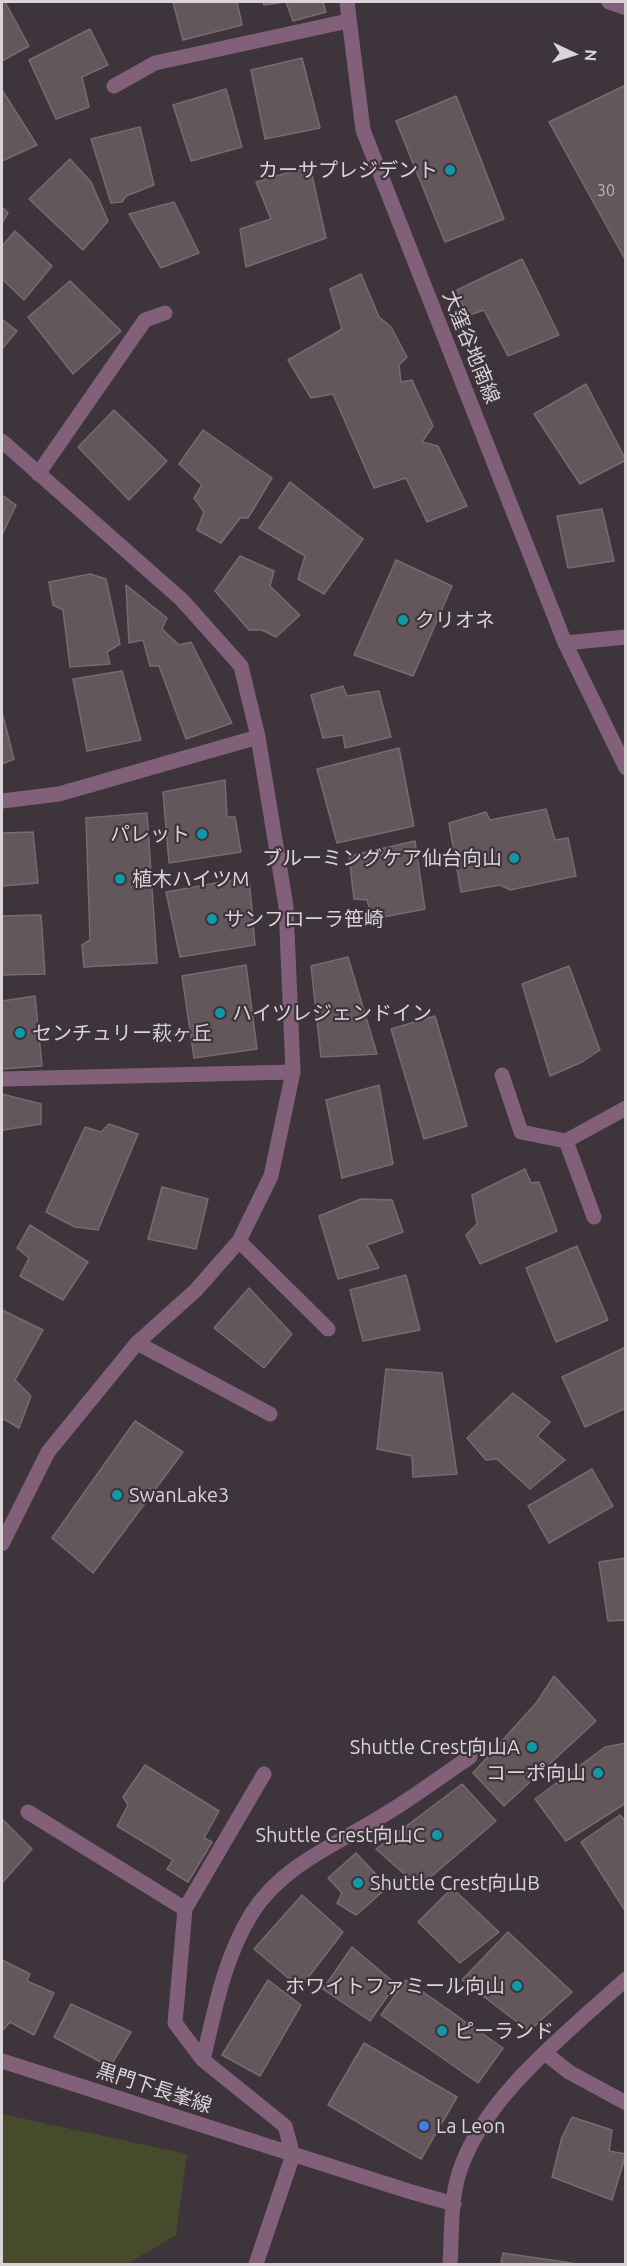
<!DOCTYPE html>
<html>
<head>
<meta charset="utf-8">
<style>
  body { margin:0 }
  #map { position:relative; width:627px; height:2266px; overflow:hidden; background:#3d343c; font-family:Ubuntu,sans-serif }
  canvas { display:block }
  .frame { position:absolute; inset:0; border:3px solid #dad4d9; pointer-events:none }
  .north { position:absolute; left:543px; top:24px; width:60px; height:60px; -webkit-text-stroke:4px #3d343c; paint-order:stroke; rotate:94deg; font-size:16px; font-weight:700; line-height:24px; text-align:center; color:#dad4d9 }
  .north::after { content:''; display:block; margin:auto; width:21px; height:27px; background:#dad4d9; clip-path:polygon(50% 0,100% 100%,50% 72%,0 100%) }
</style>
</head>
<body>
<div id="map">
<canvas width="627" height="2266"></canvas>
<div class="frame"></div>
<div class="north">N</div>
</div>
<script>
const c = document.querySelector('canvas').getContext('2d');
c.lineJoin = 'round';
function fillPath(path, color) {
  c.fillStyle = color;
  c.fill(path, 'evenodd');
}
function stroke(path, color, width, dash) {
  c.strokeStyle = color;
  c.lineWidth = width;
  c.lineCap = dash ? 'butt' : 'round';
  c.setLineDash(dash || []);
  c.stroke(path);
}
function write(font, color, halo, rows, align = 'center') {
  c.font = font + ' Ubuntu,"Noto Sans JP",sans-serif';
  c.lineWidth = 4.5;
  c.setLineDash([]);
  c.textBaseline = 'middle';
  c.strokeStyle = halo;
  c.fillStyle = color;
  for (const [text, x, y, turn = 0] of rows) {
    c.save();
    c.translate(x, y);
    c.rotate((+turn || 0) * Math.PI / 180);
    c.textAlign = isNaN(turn) ? turn : align;
    if (halo) c.strokeText(text, 0, 0);
    c.fillText(text, 0, 0);
    c.restore();
  }
}
fillPath(new Path2D(`
  M2,2114l185,40 -11,81 -49,29h-125z`), '#454b2b');
const building = new Path2D(`
  M2,2h3l24,44 -27,15z
  M173,2h64l5,23 -59,15z
  M263,2h22l-21,3z
  M286,2h37l3,10 -33,9z
  M90,29l18,36 -26,12 7,30 -33,12 -27,-59z
  M302,58l18,70 -55,11 -14,-69z
  M626,85v176l-77,-139z
  M226,89l16,58 -51,14 -18,-56z
  M2,90l35,55 -35,16z
  M456,96l48,123 -59,23 -49,-121z
  M140,127l14,58 -28,11 -4,6 -11,1 -20,-64z
  M70,159l21,23 17,39 -25,29 -54,-51z
  M310,166l16,72 -80,29 -6,-38 31,-10 -15,-37z
  M174,202l25,51 -38,15 -32,-54z
  M2,207l6,6 -6,10z
  M15,231l37,35 -28,34 -22,-21v-33z
  M522,259l37,76 -51,21 -24,-46 -17,6 -10,-26z
  M361,274l18,43 12,10 16,30 -8,8 2,17 11,-2 21,46 -11,16 16,4 29,60 -40,16 -21,-44 -32,10 -41,-94 -22,4 -23,-38 54,-31 -12,-40z
  M70,281l51,50 -48,43 -45,-57z
  M2,319l15,12 -15,18z
  M586,384l40,76 -46,24 -46,-70z
  M114,410l53,51 -38,39 -51,-53z
  M203,430l69,48 -24,40h-8l-19,25 -24,-13 7,-18 -10,-14 8,-13 -23,-21z
  M290,482l73,57 -39,55 -26,-15 7,-23 -46,-28z
  M2,495l14,10 -14,30z
  M602,509l12,52 -46,7 -11,-52z
  M240,556l34,15 -4,15 30,29 -24,22 -14,-7h-13l-34,-39z
  M396,560l56,26 -39,90 -59,-21z
  M90,574l16,5 14,65 -13,8 3,12 -40,3 -7,-57 -10,-5 -4,-23z
  M126,585l41,33 -5,11 17,16 12,-3 41,81 -46,16 -27,-73h-9l-7,-26 -14,3z
  M122,671l19,69 -54,11 -14,-72z
  M343,686l4,10 32,-5 12,46 -46,11 -2,-13 -20,3 -12,-43z
  M2,712l12,47 -12,5z
  M399,748l15,78 -77,17 -20,-74z
  M225,780l2,37h8l6,35 -72,11 -6,-71z
  M546,809l9,31 13,-2 8,38 -66,14 -10,-5 -39,7 -12,-69 37,-11 4,8z
  M147,813l10,150 -73,4 -2,-22 8,-5 -4,-122z
  M33,832l5,51 -36,3v-53z
  M415,841l10,68 -52,10 -6,-19 -13,-1 -5,-43z
  M249,877l6,68 -75,12 -14,-65z
  M41,915l4,59 -43,1v-59z
  M348,957l29,97 -56,3 -10,-91z
  M246,965l11,84 -63,9 -12,-82z
  M569,966l31,84 -18,12 -32,14 -28,-92z
  M35,996l7,70 -40,3v-68z
  M435,1016l32,110 -43,13 -33,-110z
  M379,1085l14,79 -51,14 -16,-78z
  M2,1094l39,10v20l-38,6 -1,4z
  M109,1124l29,10 -40,96 -23,-3 -29,-15 39,-85 16,5z
  M525,1169l6,14 8,-1 18,49 -77,33 -14,-29 11,-11 -5,-29z
  M162,1187l46,12 -12,50 -48,-10z
  M361,1199l31,1 11,32 -36,13 12,23 -41,11 -19,-63z
  M30,1225l58,37 -25,38 -43,-24 9,-18 -12,-10z
  M577,1246l31,74 -52,22 -30,-74z
  M406,1275l14,55 -57,11 -13,-51z
  M249,1288l43,46 -28,34 -50,-40z
  M2,1310l41,20 -28,50 16,16 -12,32 -17,-10z
  M626,1347v61l-41,19 -23,-50z
  M386,1369l56,4 15,101 -44,3 -1,-21 -35,-7z
  M513,1393l37,29 -13,14 28,24 -35,29 -33,-30 -11,1 -19,-22z
  M135,1421l48,31 -90,121 -41,-35z
  M592,1469l21,37 -64,37 -21,-37z
  M626,1558v62l-18,1 -9,-59z
  M554,1676l42,45 -92,85 -31,-33 64,-71z
  M626,1743v60l-60,38 -31,-42 70,-52z
  M145,1765l74,46 -15,27 8,4 -24,40 -21,-13 6,-9 -56,-34 11,-21 -5,-8z
  M462,1784l34,37 -77,66 -43,-38z
  M620,1815l6,7v90l-45,-70z
  M2,1819l30,30 -30,34z
  M356,1853l32,34 -32,28 -19,-12 5,-10 -14,-15z
  M452,1888l47,44 -39,31 -42,-41z
  M302,1895l41,37 -43,56 -46,-39z
  M508,1932l64,60 -43,39 -67,-51z
  M352,1947l44,37 -26,37 -47,-32z
  M2,1960l28,14 -3,7 27,12 -20,42 -24,-13 -6,7 -2,-2z
  M268,1980l33,25 -41,71 -38,-21z
  M406,1980l97,68 -25,35 -97,-68z
  M71,2004l60,28 -21,35 -56,-30z
  M364,2043l93,54 -36,62 -93,-54z
  M572,2117l40,13 -3,21 17,3 -14,46 -60,-23 10,-40z
  M503,2253l75,11h-77z`);
fillPath(building, '#64575c');
stroke(building, '#786b70', 1.5);
stroke(new Path2D(`
  M347,2l16,128 202,513 61,-6
  M609,2l17,6
  M114,86l41,-23 193,-42
  M2,441l180,159 59,66 17,71 28,169 7,166 -22,104 -32,65 -43,49 -59,53 -89,109 -46,92
  M38,474l107,-154 20,-7
  M565,643l61,125
  M2,801l57,-7 199,-57
  M502,1075l19,57 45,9 60,-33
  M2,1079l291,-7
  M566,1141l28,76
  M239,1241l89,88
  M137,1343l133,71
  M28,1812l157,97 -10,114 28,37 82,66 8,29 -37,109
  M185,1909l79,-135
  M545,2053l24,19 57,31
  M203,2060c12,-51 21,-102 49,-147 30,-47 81,-67 127,-95 31,-18 61,-41 91,-61
  M2,2061l406,130 46,13
  M450,2264c2,-29 0,-62 9,-91 24,-76 109,-141 167,-194`), '#83607a', 15);
for (const [x, y, r, color] of [
  [450,170,6,"#0f9aa8"],
  [403,620,6,"#0f9aa8"],
  [202,834,6,"#0f9aa8"],
  [514,858,6,"#0f9aa8"],
  [120,879,6,"#0f9aa8"],
  [212,919,6,"#0f9aa8"],
  [220,1013,6,"#0f9aa8"],
  [20,1033,6,"#0f9aa8"],
  [117,1495,6,"#0f9aa8"],
  [532,1747,6,"#0f9aa8"],
  [598,1773,6,"#0f9aa8"],
  [437,1835,6,"#0f9aa8"],
  [358,1883,6,"#0f9aa8"],
  [517,1986,6,"#0f9aa8"],
  [442,2031,6,"#0f9aa8"],
  [424,2126,6,"#3f7fe0"]
]) {
  const dot = new Path2D();
  dot.arc(x, y, r, 0, 2 * Math.PI);
  c.fillStyle = color;
  c.fill(dot);
  stroke(dot, '#3d343c', 2);
}
write('16px', '#bcb5ba', null, [
  ["30",606,191]
]);
write('20px', '#dad4d9', '#3d343c', [
  ["カーサプレジデント",438,170,"right"],
  ["クリオネ",415,620],
  ["パレット",190,834,"right"],
  ["ブルーミングケア仙台向山",502,858,"right"],
  ["植木ハイツM",132,879],
  ["サンフローラ笹崎",224,919],
  ["ハイツレジェンドイン",232,1013],
  ["センチュリー萩ヶ丘",32,1033],
  ["SwanLake3",129,1495],
  ["Shuttle Crest向山A",520,1747,"right"],
  ["コーポ向山",586,1773,"right"],
  ["Shuttle Crest向山C",425,1835,"right"],
  ["Shuttle Crest向山B",370,1883],
  ["ホワイトファミール向山",505,1986,"right"],
  ["ピーランド",454,2031],
  ["La Leon",436,2126]
], 'left');
write('20px', '#dad4d9', '#3d343c', [
  ["大窪谷地南線",471,347,68],
  ["黒門下長峯線",154,2088,18]
]);
</script>
</body>
</html>
